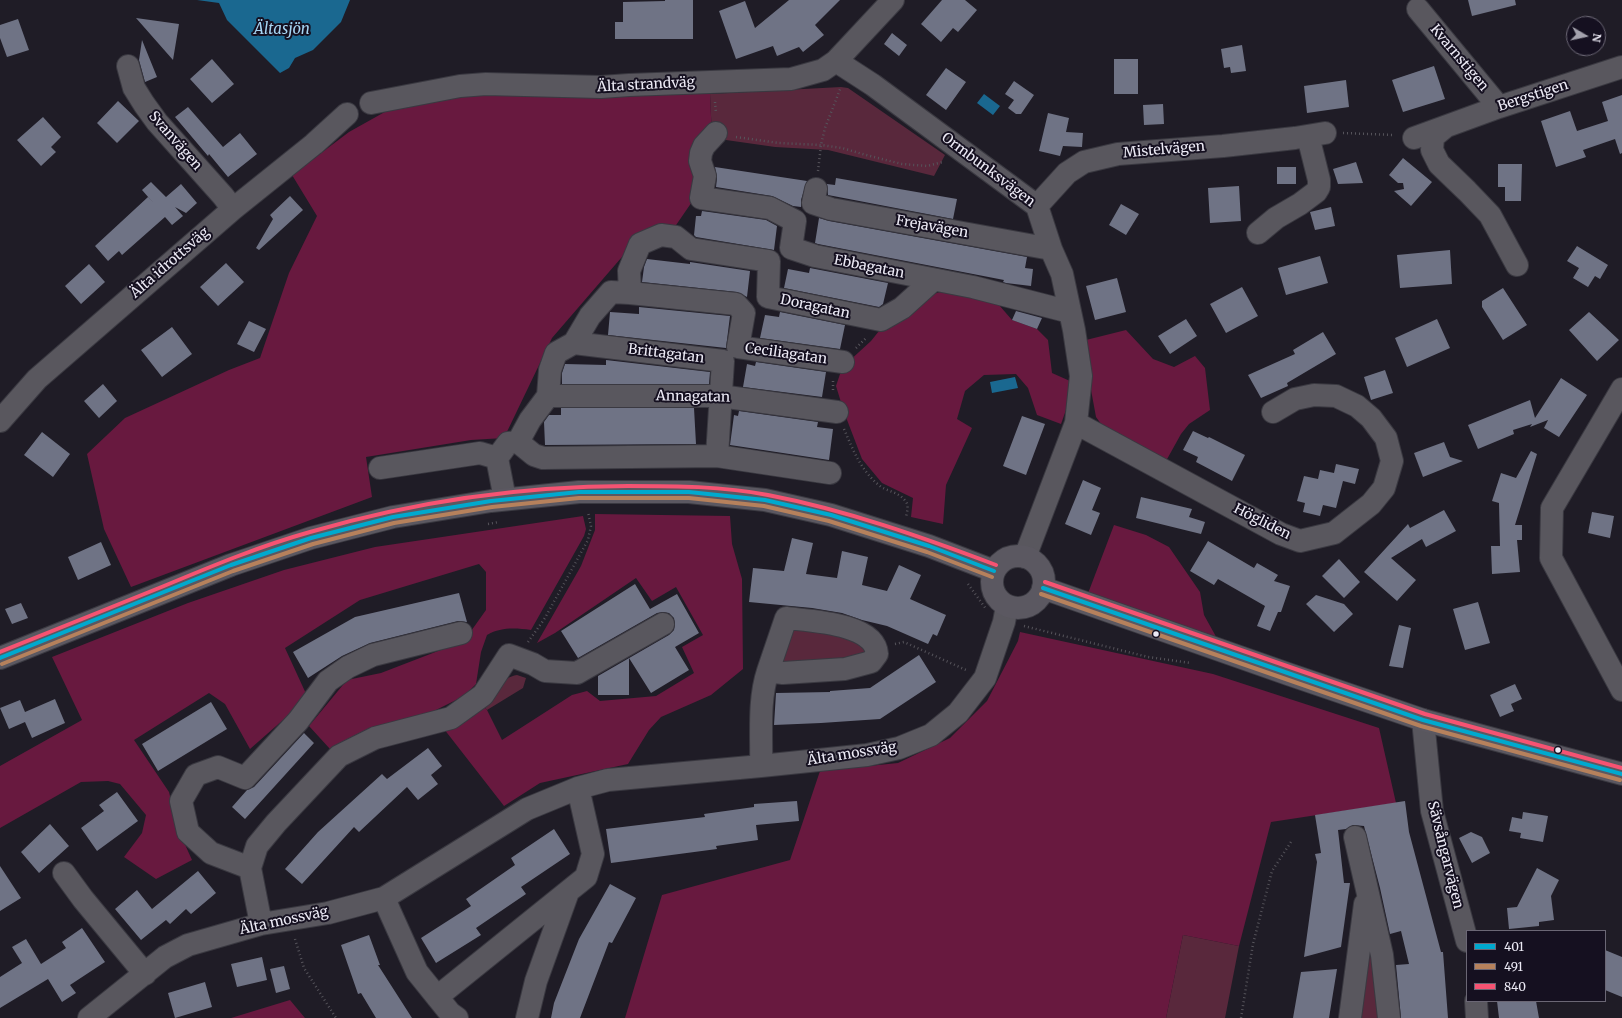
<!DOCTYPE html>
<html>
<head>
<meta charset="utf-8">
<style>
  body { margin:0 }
  #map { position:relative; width:1622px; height:1018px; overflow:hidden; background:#1f1c26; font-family:Merriweather,serif }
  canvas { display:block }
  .legend { position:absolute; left:1466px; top:930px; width:140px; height:72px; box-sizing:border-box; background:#151020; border:1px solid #6b6775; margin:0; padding:5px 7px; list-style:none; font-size:12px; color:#eceaf5 }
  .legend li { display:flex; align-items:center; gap:8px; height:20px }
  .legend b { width:20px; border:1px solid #6b6775 }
  .north { position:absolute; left:1566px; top:16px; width:40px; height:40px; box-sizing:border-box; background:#151020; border:1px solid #6b6775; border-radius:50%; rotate:99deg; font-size:11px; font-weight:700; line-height:16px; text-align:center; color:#eceaf5 }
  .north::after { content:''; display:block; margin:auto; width:14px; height:18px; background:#a4a2ad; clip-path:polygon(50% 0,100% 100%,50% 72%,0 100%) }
</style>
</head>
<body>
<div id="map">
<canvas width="1622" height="1018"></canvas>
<ul class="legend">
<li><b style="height:5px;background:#00a9ce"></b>401</li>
<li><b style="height:5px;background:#b6815c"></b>491</li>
<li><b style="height:5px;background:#f65372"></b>840</li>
</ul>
<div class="north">N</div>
</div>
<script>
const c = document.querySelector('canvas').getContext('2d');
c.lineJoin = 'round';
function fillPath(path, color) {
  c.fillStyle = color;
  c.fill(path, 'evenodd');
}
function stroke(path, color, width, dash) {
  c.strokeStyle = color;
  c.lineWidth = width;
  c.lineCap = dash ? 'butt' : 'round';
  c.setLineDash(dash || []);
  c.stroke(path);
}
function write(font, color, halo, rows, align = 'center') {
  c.font = font + ' Merriweather,serif';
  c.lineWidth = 4;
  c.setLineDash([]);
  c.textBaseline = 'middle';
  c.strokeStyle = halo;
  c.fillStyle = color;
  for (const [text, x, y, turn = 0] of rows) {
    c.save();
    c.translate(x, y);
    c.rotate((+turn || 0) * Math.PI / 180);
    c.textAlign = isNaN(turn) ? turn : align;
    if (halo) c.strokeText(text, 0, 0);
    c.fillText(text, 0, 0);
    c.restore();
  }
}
fillPath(new Path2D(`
  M841,87l7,1 97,67 -11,21 -106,-26 -53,-3 -63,-9 -2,-44z
  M792,625l67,11 8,12 -4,10 -85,9z
  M517,675l9,3 -3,10 -36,22 -5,-5c10,-11 20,-28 35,-30z
  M1367,891l22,127h-39z
  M1183,935l56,11 -14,72h-59z`), '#59283c');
fillPath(new Path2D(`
  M493,86l217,8 2,44 -16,58 -24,35 -38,12 -82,95 -48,100 -33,2 -105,17 6,40 -241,90 -27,-58 -17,-75 38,-36 104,-48 31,-12 29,-85 28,-57 -25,-41 57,-43 50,-28z
  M940,292l45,8 14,5 13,15 25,9 11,11 4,33 18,8 1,15 -10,28 -24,-9 -9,-27 -12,-14 -32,1 -19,16 -8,28 15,9 -26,57 -3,39 -32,-7 2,-19 -31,-15 -20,-24 -18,-47 -8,-26 4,-12 7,-11 24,-22 12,-15 40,-29z
  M1126,330l27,29 21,8 21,-11 10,12 5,42 -21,14 -8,10 -15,27 -62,-33 -8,-11 -14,-76z
  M595,514l135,2 2,28 10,35 1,90 -32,26 -50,22 -12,13 -21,34 -88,19 -36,23 -60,-77 38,-24 5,5 15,30 70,-45 15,-4 13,10 56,-5 38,-23 -12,-26 21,-12 -27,-48 -24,14 -16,-23 -81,55 -18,10 44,-77 14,-36z
  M583,516l3,13 -2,7 -53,94c-16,-2 -30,-3 -44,5l-6,17 -5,32 -12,12 -36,18 -58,15 -40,20 -21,-23 38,-46 34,-7 83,-32 22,-31v-38l-7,-8 -119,36 -75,48 23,50 -58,51 -25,-45 -16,-11 -75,47 35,52 9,37 14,31 -36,19 -32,-22 18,-24 4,-18 -26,-31 -12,-3 -27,1 -81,46v-62l82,-46 -30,-63 136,-54 96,-33 91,-23z
  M1114,525l32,10 23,12 31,45 4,23 15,27 -132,-46z
  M1020,632l193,42 166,54 17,75 -125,19 -32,124 -56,-11 -17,83h-541l37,-123 128,-35 30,-89 78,-8 52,-25 37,-37 31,-60z
  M290,1000l15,18h-74z`), '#68193f');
fillPath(new Path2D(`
  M197,0h153l-9,22 -28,28 -18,8 -6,10 -9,5 -53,-53 -8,-17z
  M984,94l16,12 -7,9 -16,-12z
  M1015,377l3,11 -26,5 -2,-11z`), '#1a6890');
fillPath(new Path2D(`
  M665,0h28v39h-78v-17h8v-20l42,-1z
  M789,0h51l-25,25 9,10 -21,17 -4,-5 -22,9 -4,-10 -37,13 -17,-48 26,-10 10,27z
  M942,0h23l12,10 -19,22 -5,-4 -12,14 -20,-18z
  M1468,0h47l1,5 -44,11z
  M136,18l43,6 -6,36z
  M18,19l11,31 -22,7 -7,-19v-13z
  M892,33l15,12 -8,11 -15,-12z
  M142,40l15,37 -12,5 -6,-22z
  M1242,45l4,26 -15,2 -1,-6 -6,1 -3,-19z
  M212,59l22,25 -22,19 -22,-24z
  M1114,59h24v35h-24z
  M1434,66l11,33 -42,13 -11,-32z
  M946,68l20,14 -20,28 -20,-15z
  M1346,80l3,27 -42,6 -3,-27z
  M1014,81l20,14 -13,19h-5l-8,-6 6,-8 -9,-6z
  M1622,95v58l-2,1 -5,-15 -32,11 3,7 -30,10 -15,-46 29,-10 7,20 31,-10 -6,-19z
  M118,101l21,20 -22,22 -20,-20z
  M1163,104l1,20 -20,1 -1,-20z
  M188,107l35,40 17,-14 17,21 -29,23 -19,-23 -1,2 -33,-39z
  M1048,113l21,5 -3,14 17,1 -1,14 -19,-1 -3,10 -21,-5z
  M43,117l18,20 -10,10 5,5 -15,14 -24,-26z
  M1403,158l29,24 -21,24 -17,-15 10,-2 -1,-6h-5l-9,-8z
  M1356,162l7,21 -25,1 -5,-15z
  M1498,164h24l-1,37h-16v-14h-7z
  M715,167l92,14 -6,19v7l-8,-1 -21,-10 -56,-9 1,-9z
  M1277,167h19v17h-19z
  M836,178l121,21 -4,20 -125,-24 -1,-11 8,1z
  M151,182l15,15 15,-13 16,19 -11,10 -11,-6 8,9 -11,9 -7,-8 -43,38 -3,-4 -11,10 -13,-15 53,-49 8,9 -14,-16z
  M1239,186l2,35 -31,2 -2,-35z
  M290,196l13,14 -44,40 -3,-2 17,-29 -3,-4z
  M1121,204l18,10 -13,21 -17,-10z
  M1331,207l4,19 -20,4 -5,-18z
  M702,211l64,9 11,6 -3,24 -78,-13 -2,-2 2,-19h5z
  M819,218l10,3 198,36 -2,11 8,1 -2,17 -25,-3 -3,-1 1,-2 -186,-36 -3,-1z
  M1577,246l31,19 -8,14 -5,-3 -7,11 -15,-9 6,-10 -12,-7z
  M1450,250l2,34 -52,4 -3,-33z
  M1320,256l8,27 -42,12 -8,-27z
  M647,259l43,5v-2l60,9 -3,26 -10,-5 -95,-10 2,-15z
  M226,263l18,19 -26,24 -18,-19z
  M89,264l16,18 -24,22 -16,-18z
  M810,268l78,15 -5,21 -4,3 -95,-19 4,-19 21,4z
  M1117,278l9,34 -31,8 -9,-34z
  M1242,287l16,29 -32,17 -16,-29z
  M1503,288l24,37 -24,15 -21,-33v-6z
  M639,307l91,9 -4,32 -118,-13 2,-23 29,2z
  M1016,311l26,7 -5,11 -25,-9z
  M780,312l65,13 -5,24 -80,-11 5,-23 14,2z
  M1589,312l30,28 -22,21 -28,-31z
  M1186,319l11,17 -27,18 -12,-18z
  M1437,319l13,29 -43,19 -12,-29z
  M249,321l17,8 -12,23 -17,-8z
  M172,327l20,27 -30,23 -21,-27z
  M1323,332l13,22 -49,29 1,3 -27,12 -13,-23 47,-21 -2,-4z
  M606,360l104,12 -1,12h-147v-11l3,-9 41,1z
  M756,362l70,10 -4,25 -79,-10 4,-23 8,2z
  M1385,370l8,23 -22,7 -7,-23z
  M1561,378l26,17 -28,42 -15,-9 4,-8 -18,7 2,-3 -19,6 1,4 -36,15 -10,-24 62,-25 5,18z
  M103,384l14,17 -18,17 -15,-17z
  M561,408h133l2,36 -151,1 -1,-23 5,-7h12z
  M739,411l79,11 -1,5 16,2 -4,31 -99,-15 4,-30 4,1z
  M1022,416l23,8 -19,51 -23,-9z
  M1193,431l15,7 1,-1 36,18 -13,26 -36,-19 2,-5 -15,-7z
  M42,432l28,22 -17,23 -29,-22z
  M1444,442l6,15 13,4 -40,16 -9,-24z
  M1531,451l6,3 -22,71h7v15h-5l3,32 -28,2 -1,-28h9l-1,-43 -7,-2 9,-28 15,5z
  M1336,464l23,5 -4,15 -12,-3 -7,27 -13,-3 -3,11 -17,-4 2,-9 -8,-2 7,-25 14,3 2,-9 14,3z
  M1083,480l18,8 -9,22 8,3 -9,22 -26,-11z
  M1141,497l51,12 -3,8 16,5 -4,12 -65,-16z
  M1444,510l12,21 -30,16 -4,-8 -31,19 25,22 -19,21 -33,-29 44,-48 2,4z
  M1592,512l22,4 -4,22 -22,-5z
  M792,538l21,5 -7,31 31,4 5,-27 26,6 -6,28 25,6 12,-26 22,10 -11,24 36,16 -9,21 -4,-2 -5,10 -41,-18 -25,-6 -20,-7 -30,-5 -63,-6 4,-34 31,3z
  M1208,541l46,27 3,-5 21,12 -4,6 16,5 -9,26h-3l-8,19 -13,-5 8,-20 -47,-27 -4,6 -24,-14z
  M101,542l10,23 -33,15 -10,-23z
  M1339,559l21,23 -16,16 -22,-22z
  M635,584l15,25 27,-15 22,39 -24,14 14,23 -38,23 -22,-35v37h-31v-19l71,-41 5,-5 1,-6 -1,-6 -5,-5 -6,-1 -6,1 -79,45 -17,-27z
  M459,593l8,29 -9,-1 -88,22 -28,13 -34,22 -15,-26 62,-35z
  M1316,595l28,9 9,10 -19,18 -28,-28z
  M1478,602l12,41 -25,7 -12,-41z
  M21,603l7,15 -16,6 -7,-15z
  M1399,625l12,3 -8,40 -14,-2z
  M919,655l17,27 -56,37 -59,4 -47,2 2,-32 54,-1v-1l40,-3z
  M1515,684l7,15 -11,5 3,7 -14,6 -10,-22z
  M55,699l10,24 -33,15 -7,-16 -16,7 -9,-21 20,-8 5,12z
  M211,702l16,27 -69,42 -16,-27z
  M304,733l10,10 -69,76 -13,-12 15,-17 7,-3z
  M428,748l14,18 -11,9 7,9 -20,16 -11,-13 -48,45 -5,-5 -52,57 -17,-15 33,-37 64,-58 5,5z
  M117,792l21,29 -41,30 -16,-23 23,-17 -5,-6z
  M797,801l2,20 -43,4 2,15 -42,6 1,3 -106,14 -5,-34 99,-12 -1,-3 50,-7v-3z
  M1405,801l4,31 32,120h2l5,66h-47l-5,-53 13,-1 -8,-33 -11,3 -10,-46 -16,-62 -11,-1 -7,4 -8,1 6,53h6l-9,64 -37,10 13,-95 -2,-8 6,-1 -6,-38z
  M1523,812l25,4 -5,26 -23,-4 1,-5 -12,-2 3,-14 10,2z
  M50,824l19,22 -30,27 -18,-21z
  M554,829l16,25 -49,33 5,7 -50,34 5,7 -45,28 -15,-25 50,-32 -5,-7 49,-34 -4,-7z
  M1471,832l11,5 8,16 -18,10 -13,-25z
  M0,866l21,32 -21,13z
  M1537,868l22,12 -8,16 3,24 -15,2v4l-30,3 -2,-21 10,-1z
  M198,871l18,22 -25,21 -5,-5 -16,15 -4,-4 -25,20 -26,-31 22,-19 15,19z
  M610,884l26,14 -24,45 -3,-1 -29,76h-29l3,-15 25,-64z
  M82,928l23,34 -35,23 6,8 -14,9 -14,-23 -48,29v-31l22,-14 -10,-16 14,-8 15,25 25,-16 -4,-6z
  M369,935l11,30h-2l34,53h-36l-15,-25 -3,1 -17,-49z
  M1605,950l17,7v40l-17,-7z
  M262,957l5,23 -30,7 -6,-23z
  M284,966l6,23 -14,4 -6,-24z
  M1337,969l-8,49h-36l8,-46z
  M205,982l7,25 -37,11 -7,-25z
  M1497,1001h39l3,17h-40z`), '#6f7385');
const minor = new Path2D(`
  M1418,9l81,98
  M836,61l37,24 164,121 14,43 11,25 12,56 7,46 -5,47 -51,134
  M128,66l6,22 10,16 13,18 66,74 10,13
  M371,103l89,-17 26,-2 115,3 28,-2 162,-6 32,-9 13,-9 57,-61
  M1444,128l-11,9 -1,13 7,14 28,27 23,24 27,50
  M716,133l-12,13 -3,7 -1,8 5,15 -4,22 69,10 25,13 -4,27 24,8 158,31 97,25
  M1414,138l85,-31 123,-40
  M816,189l-3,14 18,6 220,40
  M1037,206l30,-33 17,-11 34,-8 105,-8 72,-8 30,-5
  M1258,233l18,-15 24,-14 16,-12 3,-5v-7l-11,-44
  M630,293l106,11 8,9 -6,34 105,15
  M574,343l149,18 -6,95
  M1622,389l-70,119 -1,50 71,132
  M548,396h172l117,16
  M0,421l37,-42 196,-170 81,-65 33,-30
  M1076,423l205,111 19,7 34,-8 37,-29 13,-16 8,-27 -6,-23 -15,-20 -14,-12 -21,-10 -22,-1 -19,4 -22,13
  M518,442l12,-22 18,-24 2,-26 6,-17 18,-10 16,-27 21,-24 19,1 -1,-22 11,-27 21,-9 15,2 15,12 78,12 -1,36 113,23 21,-12 31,-28
  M380,468l100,-15 17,5
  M505,499l-8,-41 11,-15 10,-1 16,13 9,3 174,-2 113,17
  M1423,720l9,91 35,130
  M761,766c1,-30 -3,-65 7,-95l18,-53c24,3 89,5 91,36l-6,8 -26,7 -62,4 -15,-2
  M1355,837l27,118 7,63
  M250,868l-39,-15 -23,-21 -7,-31 15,-26 22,-8 27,11 53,-57 30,-40 20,-14 25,-12 88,-22
  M64,873l19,26 62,75
  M384,898l6,14 27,60 33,41 7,5
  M261,924l-11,-56 7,-22 19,-23 63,-67 36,-18 76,-20 32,-23 26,-40 24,9 12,7 32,2 86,-49
  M437,997l149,-120 7,-23 -15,-66
  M1476,1001l1,17
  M89,1018l76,-61 23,-12 73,-21 67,-11 56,-15 143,-89 51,-21 30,-8 153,-14 106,-11 32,-7 32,-13 27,-22 27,-35 19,-56 3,-16
  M527,1018l9,-37 32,-89
  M1350,1018l15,-114`);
const major = new Path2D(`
  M992 582a26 26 0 1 1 52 0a26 26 0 1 1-52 0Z
  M1043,588l245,86 135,46 199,54
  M0,658l231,-93 80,-27 82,-21 98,-16 88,-9h110l76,8 66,15 98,31 65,25`);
stroke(minor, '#3a3941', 24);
stroke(major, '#3a3941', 24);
stroke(new Path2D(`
  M715,102l1,11
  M1343,133l51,2
  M736,137l43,6 42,2 21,3 24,7 36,9 25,2 16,-4
  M818,171l3,-26 4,-17 16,-41
  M856,348l11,-11
  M833,381v11
  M844,429c9,21 17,42 36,57 8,6 20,6 26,16 3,4 1,10 0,15
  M488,524l11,-2
  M968,584l18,25
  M1024,626l124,31 43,6
  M528,642l17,-24 43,-78 3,-14 -3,-14
  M895,644l9,-2 62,28
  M295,939l9,29 32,50
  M1241,1018l12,-74 19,-73 19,-29`), '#56545b', 2.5, [1, 3]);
stroke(minor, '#59575e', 22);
stroke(major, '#5b5861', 22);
stroke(new Path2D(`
  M1043,588l380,132 199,54
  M0,658l231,-93 80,-27 82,-21 98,-16 88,-9h110l76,8 66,15 98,31 65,25`), '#00a9ce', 4);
stroke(new Path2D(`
  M1041,594l380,132 199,54
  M2,664l231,-93 80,-27 81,-21 98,-16 87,-9h110l75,8 65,15 98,31 65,25`), '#b6815c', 4);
stroke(new Path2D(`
  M1045,582l380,132 197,54
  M0,652c55,-22 109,-44 164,-66 48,-20 96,-40 146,-54 103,-30 211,-46 318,-46 47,0 94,0 140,9 78,15 154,42 228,70`), '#f65372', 4);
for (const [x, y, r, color] of [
  [1156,634,3.5,"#eceaf5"],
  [1558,750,3.5,"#eceaf5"]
]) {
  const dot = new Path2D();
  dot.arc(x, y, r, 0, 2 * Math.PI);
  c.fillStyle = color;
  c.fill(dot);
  stroke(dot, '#151020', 1.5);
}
write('14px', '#eceaf5', '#151020', [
  ["Kvarnstigen",1459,58,50],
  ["Älta strandväg",646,85,-3],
  ["Bergstigen",1533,96,-18],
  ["Svanvägen",175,141,49],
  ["Mistelvägen",1164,150,-5],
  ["Ormbunksvägen",988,170,37],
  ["Frejavägen",932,227,10],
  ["Älta idrottsväg",170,263,-41],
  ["Ebbagatan",869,267,11],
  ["Doragatan",815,307,12],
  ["Brittagatan",666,354,7],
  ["Ceciliagatan",786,354,8],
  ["Annagatan",693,397,1],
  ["Högliden",1262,522,27],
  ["Älta mossväg",852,754,-9],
  ["Sävsångarvägen",1445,855,76],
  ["Älta mossväg",284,921,-12]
]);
write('italic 15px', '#a7d5f3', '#151020', [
  ["Ältasjön",282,30]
]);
</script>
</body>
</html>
